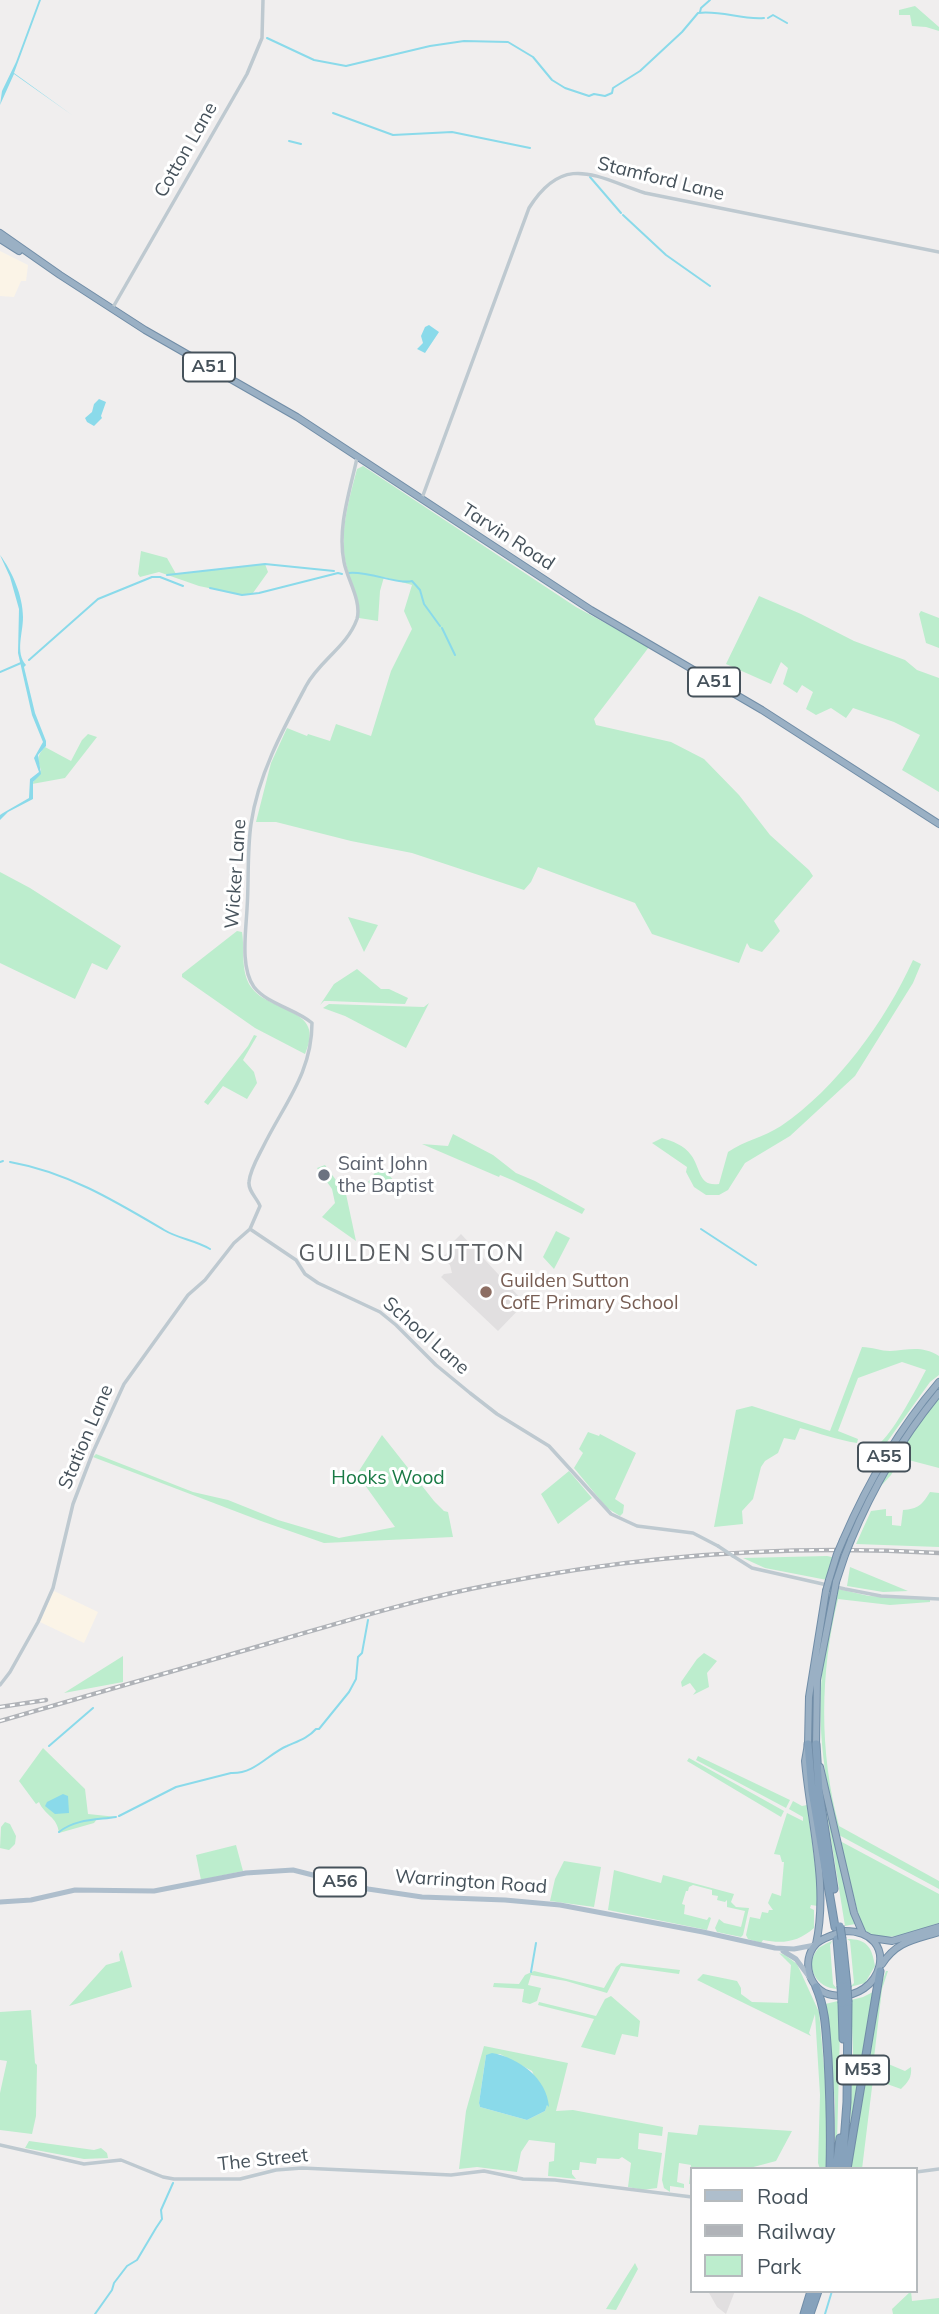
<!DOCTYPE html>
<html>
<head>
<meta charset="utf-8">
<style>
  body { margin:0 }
  #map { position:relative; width:939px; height:2314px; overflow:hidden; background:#f0eeee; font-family:Mulish,sans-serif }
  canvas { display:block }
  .legend { position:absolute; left:690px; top:2167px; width:228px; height:126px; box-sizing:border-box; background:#fff; border:2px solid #b5babd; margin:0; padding:9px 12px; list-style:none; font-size:21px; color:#46525b }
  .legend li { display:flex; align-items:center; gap:14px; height:35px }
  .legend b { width:35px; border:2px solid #b5babd }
</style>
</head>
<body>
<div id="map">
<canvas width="939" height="2314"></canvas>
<ul class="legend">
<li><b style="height:9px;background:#aebecc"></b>Road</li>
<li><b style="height:9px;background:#b0b3b8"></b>Railway</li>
<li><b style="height:19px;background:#bcedcd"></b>Park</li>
</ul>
</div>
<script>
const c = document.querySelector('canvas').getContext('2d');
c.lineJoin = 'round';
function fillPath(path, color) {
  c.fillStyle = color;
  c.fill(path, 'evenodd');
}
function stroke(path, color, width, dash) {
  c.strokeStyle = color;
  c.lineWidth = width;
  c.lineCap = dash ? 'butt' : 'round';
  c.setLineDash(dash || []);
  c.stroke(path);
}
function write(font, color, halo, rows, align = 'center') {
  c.font = font + ' Mulish,sans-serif';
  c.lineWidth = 6;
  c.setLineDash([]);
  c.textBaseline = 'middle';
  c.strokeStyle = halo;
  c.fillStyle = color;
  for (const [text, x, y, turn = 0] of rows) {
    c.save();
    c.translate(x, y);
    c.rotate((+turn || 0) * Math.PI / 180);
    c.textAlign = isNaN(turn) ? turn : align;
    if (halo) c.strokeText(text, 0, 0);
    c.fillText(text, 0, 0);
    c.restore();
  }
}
fillPath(new Path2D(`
  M0,251l28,14 -2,16h-5l-7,16 -14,-1z
  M54,1591l44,21 -14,31 -44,-21z`), '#fbf4e7');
fillPath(new Path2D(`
  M461,1234l64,69 -27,28 -57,-54 3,-3 8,-1 -2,-8 -8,-7 8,-8 -2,-3z
  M708,2291h27l-9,23 -9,-7z`), '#e1dfe0');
fillPath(new Path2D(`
  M915,6l24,21v4l-13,-4 -14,-1 -2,-11h-11v-5z
  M363,466l213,141 73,40 -55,72 2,6 75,17 33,17 35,36 31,40 39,35 4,6 -39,45 6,10 -18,21 -12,-4 -3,-5 -8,20 -87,-29 -17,-31 -97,-36 -7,15 -7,8 -112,-37 -61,-12 -75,-19h-20l15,-59 16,-35 20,8 1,-2 22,7 6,-17 35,12 20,-65 21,-42 -8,-18 8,-26 -28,-8 -4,14 -2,30 -19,-3c1,-19 -9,-36 -13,-54 -7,-32 3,-64 11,-95z
  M141,551l26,7 9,16 89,-10 3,8 -15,21 -11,2 -43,-9 -40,-14 -19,5 -2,-3z
  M759,596l42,18 53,27 51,19 12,10 22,8v114l-37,-22 18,-35 -26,-13 -41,-14 -7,10 -15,-10 -15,7 -10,-6 7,-17 -11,-7 -5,8 -14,-9 5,-16 -7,-6 -10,22 -45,-20z
  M921,611l18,7v30l-13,-5 -7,-29z
  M88,734l9,3 -32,41 -33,6 9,-14c-4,-11 -4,-14 4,-23l26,14 11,-21z
  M0,872l30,16 91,58 -14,24 -15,-7 -17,36 -75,-36z
  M348,917l30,8 -14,27z
  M237,931l5,1c3,18 -2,39 9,55 18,26 76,20 54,67l-50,-26 -73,-51v-3z
  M913,960l8,4 -8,19 -58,93 -65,60 -45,27 -17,27 -9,5h-13l-12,-8 -8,-15 1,-5 -35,-24 10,-5c10,3 22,7 29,17 10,13 7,32 28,29l9,-32c16,-11 36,-15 53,-26 55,-37 105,-106 132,-166z
  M357,969l24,20h8l19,9 -3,6 -76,-3h-5l-4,4 14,-21z
  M429,1003l-23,45 -61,-32 -22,-8 6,-4 95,3z
  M254,1035l3,1 -14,24 11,12 3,11 -10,16 -24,-13 -15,19 -4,-3 44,-56z
  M453,1134l40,21 23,18 19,8 50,28 -3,5 -70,-34 -12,-5 -1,2 -77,-33 26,2z
  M325,1165l21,29 10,47 -34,-24 13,-14 -3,-14 -15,-21z
  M381,1165l13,16 -9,3 -7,7 -10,-9z
  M556,1231l14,7 -16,31 -11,-12z
  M862,1347c10,0 19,4 28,4 19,-1 31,-6 49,5v19l-9,7 -48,67 -15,4c4,-6 8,-5 13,-10 16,-15 35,-52 46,-73l-24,-8 -44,16 -20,53 20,8 -1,4c-20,-3 -38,-10 -57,-15l-5,12 -11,-2 -6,15 -13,8 -4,6 -8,32 -11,12 1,13 -29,3 22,-117 16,-4 78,25z
  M939,1398v70l-38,-10 -10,17 -10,11 -2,-1 31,-50z
  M588,1432l11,4 1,-2 36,19 -21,46 9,6 -1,8 -3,3 -13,-8 -33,-40 9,-15 -4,-4z
  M382,1435l52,66 10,10 4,1 5,25 -129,6 -63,-22 -168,-64 3,-3 97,38 35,8 50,20 61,18 56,-11 -38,-53z
  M569,1471l23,27 -34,26 -17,-30z
  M930,1492l9,1v54l-83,-3 15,-33 15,-2v7h6v9l9,1 2,-16c15,-1 19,-5 27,-18z
  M827,1556l5,1 -5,23 -62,-12 -22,-10z
  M850,1567l58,24 -25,1 -36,-6z
  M838,1589l31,7 61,3v3l-40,3 -52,-6c-18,73 -19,153 1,227l100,55v8l-102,-55c-16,-72 -23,-129 -9,-203 3,-14 5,-28 10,-42z
  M704,1653l13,8 -10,12 2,14 -16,8 3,-4 -6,-8 -8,4 -1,-5 16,-23z
  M123,1656v26l-59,11z
  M43,1748l42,41 3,25 29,3 -20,2 -3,4 -35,10c-2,-17 -14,-17 -20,-31l-3,2 -17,-23z
  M698,1756l92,44 -4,8 -90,-48z
  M689,1758l95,53 -3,6 -94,-56z
  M824,1795l31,129 -10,2z
  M793,1801l9,5 5,-1 9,67 2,34 -7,-1 -1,3 4,2v18c-16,14 -31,16 -51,12l-2,3 -13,-4 -2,-4 4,-18 10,2 2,-7 6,1 1,-3h4l-5,-7 4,-10 9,3 3,-34h-2l-2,-7 -6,-1 13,-41 16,8v-4l-14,-8z
  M5,1822l5,2 6,12 -1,8 -6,6 -9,-2 1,-21z
  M840,1841l99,53v29c-25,8 -53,23 -77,6z
  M236,1845l7,26 -42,9 -5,-25z
  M564,1861l37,6 -7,40 -44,-6 5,-22z
  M614,1870l47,13 2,-8 71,19 -3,8 5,5 13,1 -6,27 -2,2 -24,-5 -2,-4 4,-9 5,4 17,4 4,-16 -18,-4v-7l-2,2 -8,-2 1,-4 -6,-1v-5l-19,-5 -4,2 -1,4h-2l-4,13 3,1 -1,9 23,6 2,-3 2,1 -4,12 -99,-20z
  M847,1939c20,0 25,8 28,27l-10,17 -15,4 4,-4 -4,-42z
  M832,1941l-2,4 3,39 4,5c-20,-1 -33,-22 -20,-39 3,-4 9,-6 15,-9z
  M122,1950l10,37 -63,19 37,-41 14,-4 -1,-7z
  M779,1953l6,2 12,9 22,48 8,87v70h-7l-2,-6 2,-68 -5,-81 -6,19 2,3 -114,-56 6,-6 34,7 4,7v6l11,8 36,1 3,-38z
  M621,1963l59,7 -1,4 -58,-8 -14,27 -41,-12 -35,-6 -3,10 13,3 -4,13 -7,3 -8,-2 2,-13 -31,-2 1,-4 25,1 6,-9 9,-4 70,17 12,-21z
  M886,1971h2l-6,18 -8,69 31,13 6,-4c1,11 -3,15 -10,22l-28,-10 -11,90h-11l28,-178z
  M873,1992l-21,136h-2l3,-76 -2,-52 12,-3z
  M611,1996l29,25 -2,16 -16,-3 -7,21 -34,-8 13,-28 -56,-14 1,-3 57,14 9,-17z
  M838,2001l2,28 -3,114 -2,-2v-39l-10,-98z
  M31,2010l4,53 2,2 -1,51 -4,18 -32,-4v-37l7,-32 -7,-1v-48z
  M484,2046l84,17 -12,48 17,-1 90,17 -1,9 -23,-3 -1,16 24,4 -5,35 -14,2 -15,-3 3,-24 -9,-6 -3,2 -22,-1 -1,6 -16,-2 -1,8h-7v4l4,5 -28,-3 1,-14 5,-1 1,-18 -26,-3 -8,12 -4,20 -40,-5 -18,2 7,-58zM500,2054l32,17 15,33 -2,7 -18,9 -47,-13 -1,-4 7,-48z
  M699,2125l93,6 -16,30 -30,8h-54v15h-3l2,-19 -12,-2 -2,19 7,2v4l-14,-2v6l-6,-4 -2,-8 6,-48 29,3z
  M29,2141l65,9 7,-2 6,5 1,5 -24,1 -59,-11z
  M635,2263l3,6 -22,41 -10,-1z
  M911,2291l1,10 27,-3v16h-46l-1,-5z`), '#bcedcd');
fillPath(new Path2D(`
  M39,0h2l-27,73 58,42 -58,-41 -14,31 2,-14 14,-29z
  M429,325l10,7 -14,21 -8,-4 6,-6 -2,-7 4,-9z
  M99,399l7,3 -5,14 1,2 -8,8 -7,-4 -2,-4 7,-6 2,-8z
  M0,555c12,16 23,41 23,62 0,17 -8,35 3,48l-2,2 11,46 11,28v5l-8,9 3,19 -8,8v17l-25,13 -8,8v-5l3,-2 26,-15 1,-19 9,-7 -5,-14 9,-16 -11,-27 -14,-62 1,-44 -9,-32z
  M63,1794l5,2 1,17 -14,1 -10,-8 2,-4z
  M492,2053c27,5 55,25 57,54l-2,-2 -2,6 -18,9 -47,-13 -1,-4 6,-41 1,-7z`), '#8adaea');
stroke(new Path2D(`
  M700,12l1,-4 9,-8
  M768,18l5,-3 14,8
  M267,38l47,22 32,6 84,-20 34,-5 44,1 25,15 19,23 13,8 24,8 5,-2 11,2 7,-3 1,-5 27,-17 42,-39 16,-19c23,-3 43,7 66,5
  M333,113l60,22 59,-3 78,16
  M289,141l12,3
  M590,177l31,36
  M623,215l43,40 44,31
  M349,573c20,-2 50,12 63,8l8,9 4,14 16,22
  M167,575l98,-11 69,7
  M210,588l32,7 17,-2 79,-20 4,1
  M442,628l13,27
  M29,660l69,-61 54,-22h8l23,9
  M0,672l21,-9
  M0,1162l3,-1
  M10,1162c57,10 105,39 154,68 15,9 31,10 46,19
  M701,1229l55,36
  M49,1746l44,-38
  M119,1816l57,-29 55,-14c24,1 37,-19 56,-27 11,-5 21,-8 29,-17h3l30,-37 7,-13 2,-22 4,-4 6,-33
  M59,1832c16,-13 37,-12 57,-15
  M531,1972l5,-29
  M95,2314l17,-24 2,-7 13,-17 10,-6 19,-32 6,-9 -1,-9 12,-27
  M825,2314l7,-23`), '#8adaea', 2);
const trunk = new Path2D(`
  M0,233l60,42 85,55 152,87 294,193 171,100 177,114
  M0,239l19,12
  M843,1540c25,-58 55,-110 96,-158
  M851,1540c23,-55 51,-102 88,-147
  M829,1580l8,-26
  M836,1582l9,-27
  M816,1746l1,-66 17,-87
  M820,1767l34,146 9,21
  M845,1931c57,0 39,72 -13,64 -22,-3 -32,-34 -16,-51 7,-7 20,-10 29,-13z
  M871,1938l21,3 47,-14
  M816,1944c13,-59 -6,-124 -11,-183l3,-17 1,-47 17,-106
  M882,1964c15,-23 32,-24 57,-32`);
const motorway = new Path2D(`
  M808,1744l4,47 23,136
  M816,1744l3,48 15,97
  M837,1939l4,47
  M842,1939l5,47
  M816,1987c10,23 10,46 12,71 2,37 3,73 2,111
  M842,2003l1,36
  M836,2169l4,-31
  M842,2169l5,-67 1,-100
  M847,2169l33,-198
  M804,2314l7,-23
  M810,2314l8,-23`);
stroke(trunk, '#718da7', 8);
stroke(motorway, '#718da7', 9);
stroke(new Path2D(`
  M112,309l135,-235 15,-36 1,-38
  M422,498l107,-290c35,-56 67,-31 116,-15l294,59
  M250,1229l46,31 9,14 13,9 62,29 16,13 40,40 34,28 27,21 52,32 62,68 26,12 56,7 25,13
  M733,1556l19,12 93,21 36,7 58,3
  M0,1685l10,-13 28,-50 15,-34 20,-84 20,-52 31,-68 64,-89 17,-15 29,-37 16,-14 10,-23c-3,-8 -12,-15 -11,-24 1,-12 9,-25 14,-35 21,-43 49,-74 49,-124 -16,-14 -45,-19 -58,-36 -14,-19 -8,-56 -7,-78 2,-28 0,-57 4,-85 7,-49 32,-95 55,-138 13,-25 41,-39 51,-67 5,-18 -10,-40 -13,-57 -7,-34 6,-71 13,-104
  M0,2145l84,19 37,-4 42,17 11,2h66l36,-9 26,-2 149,7 33,-4 39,8 32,1 137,17
  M916,2172l23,-3`), '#bec9d0', 3.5);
stroke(new Path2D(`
  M0,1902l31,-2 44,-10 79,1 92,-18 47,-3 75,19 54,8 83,3 55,5 143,27 72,16 19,1 21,-4
  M783,1951l13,8 14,19`), '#aebecc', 5);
stroke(trunk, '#9ab0c4', 6);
stroke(motorway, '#86a2bc', 7);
const rail = new Path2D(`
  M0,1707l46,-7
  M0,1721c90,-26 180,-52 270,-78 73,-21 146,-44 220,-58 149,-30 298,-41 449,-32`);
stroke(rail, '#b0b3b8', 4.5);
stroke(rail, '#fff', 2, [5]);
const trunkBridge = new Path2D(`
  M837,1554l6,-14
  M845,1555l6,-15
  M826,1591l3,-11
  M834,1593l2,-11`);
const motorwayBridge = new Path2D(`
  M840,1926l2,13
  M841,1986l1,17
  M847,1986l1,16`);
stroke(trunkBridge, '#718da7', 8, []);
stroke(motorwayBridge, '#718da7', 9, []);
stroke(new Path2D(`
  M718,1546l15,10`), '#bec9d0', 3.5);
stroke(trunkBridge, '#9ab0c4', 6);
stroke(motorwayBridge, '#86a2bc', 7);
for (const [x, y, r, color] of [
  [324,1175,7,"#6b7280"],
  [486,1292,7,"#8d6e63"]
]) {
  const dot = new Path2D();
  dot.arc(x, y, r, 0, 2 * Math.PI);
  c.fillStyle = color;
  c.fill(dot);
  stroke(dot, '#fff', 2.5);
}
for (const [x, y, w] of [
  [209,367,52],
  [714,682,52],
  [884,1457,52],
  [340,1882,52],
  [863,2070,52]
]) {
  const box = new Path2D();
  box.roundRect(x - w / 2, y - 14.5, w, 29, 5);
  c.fillStyle = '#fff';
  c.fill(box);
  stroke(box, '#46525b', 2);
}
write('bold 18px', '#46525b', null, [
  ["A51",209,367],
  ["A51",714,682],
  ["A55",884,1457],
  ["A56",340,1882],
  ["M53",863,2070]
]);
write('19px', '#46525b', '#fff', [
  ["Cotton Lane",186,150,-60],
  ["Stamford Lane",661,179,14],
  ["Tarvin Road",508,537,33],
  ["Wicker Lane",236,874,-86],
  ["School Lane",426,1336,41],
  ["Station Lane",86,1437,-67],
  ["Warrington Road",471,1882,4],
  ["The Street",263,2160,-6]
]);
write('19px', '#5b616d', '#fff', [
  ["Saint John",338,1164],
  ["the Baptist",338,1186]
], 'left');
write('19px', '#785e54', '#fff', [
  ["Guilden Sutton",500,1281],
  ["CofE Primary School",500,1303]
], 'left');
write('19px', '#197a45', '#fff', [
  ["Hooks Wood",388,1478]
]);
c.letterSpacing = '2px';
write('23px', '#5a5e62', '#fff', [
  ["GUILDEN SUTTON",412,1254]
]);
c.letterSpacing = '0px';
</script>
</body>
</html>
